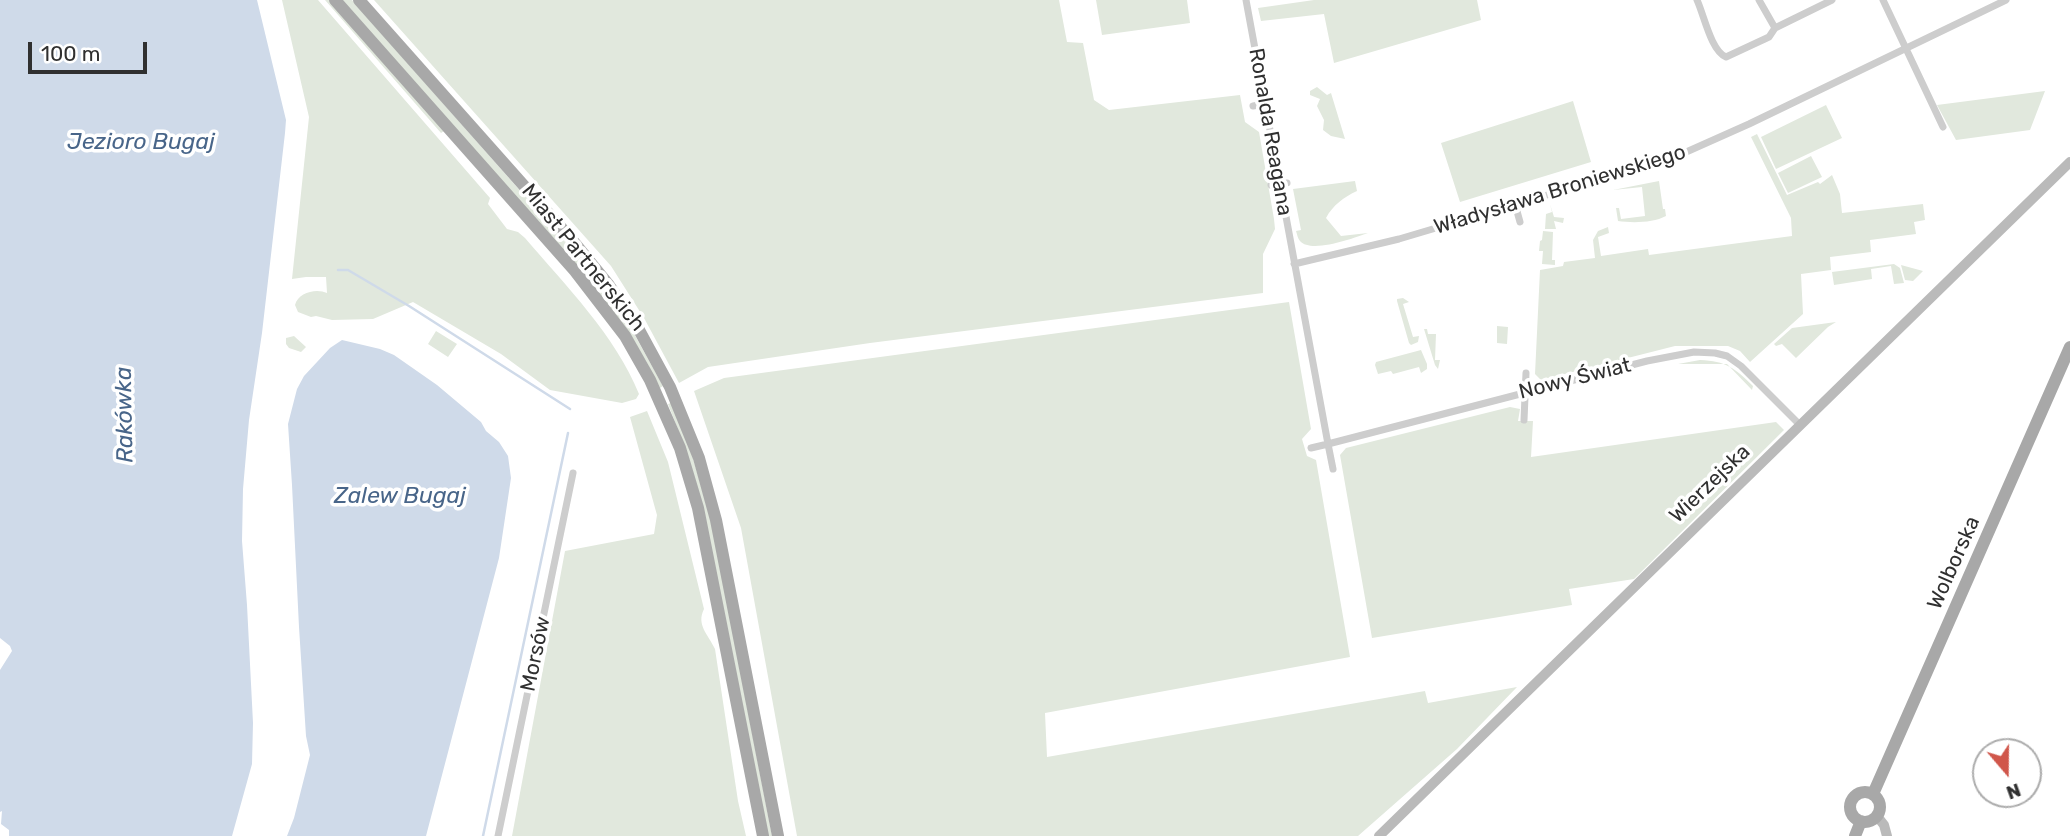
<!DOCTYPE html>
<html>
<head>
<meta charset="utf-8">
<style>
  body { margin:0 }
  #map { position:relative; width:2070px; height:836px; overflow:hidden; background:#fff; font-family:Rubik,sans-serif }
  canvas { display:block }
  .north { position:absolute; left:1972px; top:738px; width:70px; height:70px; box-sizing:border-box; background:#fff; border:2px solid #acacac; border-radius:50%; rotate:160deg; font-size:19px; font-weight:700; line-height:28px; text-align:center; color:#303030 }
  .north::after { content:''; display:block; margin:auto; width:24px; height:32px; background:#d0564a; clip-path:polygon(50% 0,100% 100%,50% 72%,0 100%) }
  .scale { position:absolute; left:28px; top:42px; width:119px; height:32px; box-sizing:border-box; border:4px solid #303030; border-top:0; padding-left:9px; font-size:21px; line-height:24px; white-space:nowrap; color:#303030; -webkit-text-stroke:5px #fff; paint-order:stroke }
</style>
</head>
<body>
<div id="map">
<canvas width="2070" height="836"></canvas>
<div class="north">N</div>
<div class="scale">100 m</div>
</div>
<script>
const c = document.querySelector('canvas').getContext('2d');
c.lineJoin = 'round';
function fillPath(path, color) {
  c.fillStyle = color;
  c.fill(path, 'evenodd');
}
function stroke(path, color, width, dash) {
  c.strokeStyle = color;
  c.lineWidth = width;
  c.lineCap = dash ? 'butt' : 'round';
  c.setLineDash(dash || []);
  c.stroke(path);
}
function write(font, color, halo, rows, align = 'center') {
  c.font = font + ' Rubik,sans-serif';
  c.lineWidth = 7;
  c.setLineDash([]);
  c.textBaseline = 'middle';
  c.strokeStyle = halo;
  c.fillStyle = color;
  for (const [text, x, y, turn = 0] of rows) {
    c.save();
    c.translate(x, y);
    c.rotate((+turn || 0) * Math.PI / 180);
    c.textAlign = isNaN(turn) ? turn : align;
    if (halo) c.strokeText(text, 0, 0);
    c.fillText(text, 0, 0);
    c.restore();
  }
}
fillPath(new Path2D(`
  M282,0h36l172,198 -2,6 19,25 11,3 7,6c41,48 90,97 114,156l-3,5 -14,4 -72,-13 -49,-36 -88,-52 -40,17 -41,1 -16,-4 -5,1 -13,-5 -3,-7c3,-13 22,-17 32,-12l-1,-16h-20l-14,2 17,-162z
  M325,0h4l115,131 -3,2z
  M342,0h10l245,278 30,43 36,65 -3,2 -14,-27z
  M374,0h685l8,42 16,1 11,57 15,10 131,-15 5,27 14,10 15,87 1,10 -12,25v39l-393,50 -162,24 -29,16 -35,-65 -33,-52z
  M1096,0h91l3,23 -88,12z
  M1314,0h163l4,20 -147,43 -10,-49 -63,7 -3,-13z
  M1317,87l10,8 4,-2 14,46 -14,-3 -8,-6 1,-10 -7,-14 3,-7 -10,-4v-4z
  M2045,91l-15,39 -74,10 -19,-35z
  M1573,101l18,61 -131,40 -19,-59z
  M1826,105l16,33 -66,31 -15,-32z
  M1757,134l30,61 31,-13 2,2 12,-9 8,19 2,19 81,-9 2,16 -11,2 2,12 -46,6 1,12 -41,5 1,13 -30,4 2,40 -53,48 -10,-11 -12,-5h-53l-134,34 -6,-6 5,-104 23,-4 1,-4 31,-4 -2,-18 5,-9 10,-4 1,6 -11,4 3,19 47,-7 1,6 143,-19 -1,-18 -40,-81z
  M1811,156l11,21 -34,16 -10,-20z
  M1355,181l2,10c-13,6 -24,14 -31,27l15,18 27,-3c-14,5 -57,21 -68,8 -2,-2 -3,-7 -4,-10l5,-1 -8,-41z
  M1659,181l4,28h2l1,7c-13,7 -34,7 -48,5l-2,-13h3l2,11 24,-3 -3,-29 -29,3z
  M1550,204l4,13 10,1 -1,5 -9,-2 2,8h-11l1,-15 6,-2z
  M1543,231l10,1 -1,28h3v5l-13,-1 1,-13h-4l1,-10 2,-1z
  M1894,264l6,4 4,15 -10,1 -3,-18 -20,3 1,10 -38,6 -2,-13z
  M1901,265l22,6 -10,10 -8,-1z
  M1403,298l6,4 -6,2 10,33 6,-1 -1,6 -7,3 -2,-2 -12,-42v-2z
  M1289,302l22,127 -9,10 5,17 9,4 34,197 -305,56 2,44 378,-66 3,12 89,-16 -60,62 -99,87h-561l-56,-308 -47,-137 30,-13z
  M1836,322l-8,5 -32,31 -14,-14 -6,2 -2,-2 18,-16z
  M1497,326l11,1 -1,17 -10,-1z
  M1424,329h3l1,5h8l-1,26h5l-2,9 -3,-4z
  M436,331l21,13 -9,13 -20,-13z
  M294,336l12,11 -5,5 -12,-4 -3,-4v-6z
  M1421,350l6,14v5l-6,4 -2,-6 -26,7 -2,-3 -13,3 -3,-9 1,-3z
  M1700,360c26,1 35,8 53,26l-1,4 -25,-26h-49z
  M671,403l22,55 19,67 60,311h-4l-89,-404 -11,-28z
  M1510,407l10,2 -2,12h15l-2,36 245,-35 8,8 -150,149 -65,10 3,16 -200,33 -32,-183 6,-7z
  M647,411l21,51 36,147c-8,16 4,25 11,40l23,152 8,35h-234l53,-285 89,-17 3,-19 -2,-7 -25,-91z`), '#e1e8dd');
fillPath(new Path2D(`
  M0,0h257l29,120 -1,13 -23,200 -13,87 -6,69 -1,52 5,64 6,118 -1,41 -20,72h-223v-6l-8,-6 1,-13 -2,1v-142l12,-19 -2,-5 -10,-8z
  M342,340l38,9 14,6 43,30 44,37 5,9 13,11 9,14 3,22 -12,80 -73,278h-139l7,-18 16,-63 -4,-19 -7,-109 -7,-142 -4,-61 9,-35 7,-13 26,-28z`), '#cfdae9');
stroke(new Path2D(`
  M338,270h10l61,36 161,103
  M483,836l85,-403`), '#cfdae9', 2.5);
stroke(new Path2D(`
  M1246,0l82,444 319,-83 47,-9 21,1 12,3 14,10 58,58
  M1697,0c7,15 14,51 29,57l43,-20 6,-9 57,-28
  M1759,0l16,28
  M1883,0l60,127
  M1253,106l12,-2
  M1271,185l16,-2
  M1515,204l5,18
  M1294,264l105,-25 276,-82 74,-33 257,-124
  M1524,420l2,-47
  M1311,448l17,-4 5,25
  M498,836l75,-363`), '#cdcdcd', 7);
stroke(new Path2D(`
  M1877,816l7,9 3,11
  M1379,836l691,-674`), '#bababa', 10);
stroke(new Path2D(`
  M335,0l240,271 50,65 25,44 30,68 18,60 65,328
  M359,0l214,241 35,43 30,44 32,59 29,71 17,62 62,316
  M1850 807a15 15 0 1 1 30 0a15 15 0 1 1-30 0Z
  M1873,794l197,-447
  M1855,836l6,-15`), '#a8a8a8', 12);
write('21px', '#303030', '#fff', [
  ["Ronalda Reagana",1270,132,80],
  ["Władysława Broniewskiego",1560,190,-17],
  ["Miast Partnerskich",583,258,51],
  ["Nowy Świat",1575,379,-14],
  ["Wierzejska",1710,484,-44],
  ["Wolborska",1954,563,-66],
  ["Morsów",536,654,-78]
]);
write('italic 23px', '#486589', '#fff', [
  ["Jezioro Bugaj",141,142],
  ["Rakówka",125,415,-91],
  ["Zalew Bugaj",400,496]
]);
</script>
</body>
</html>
